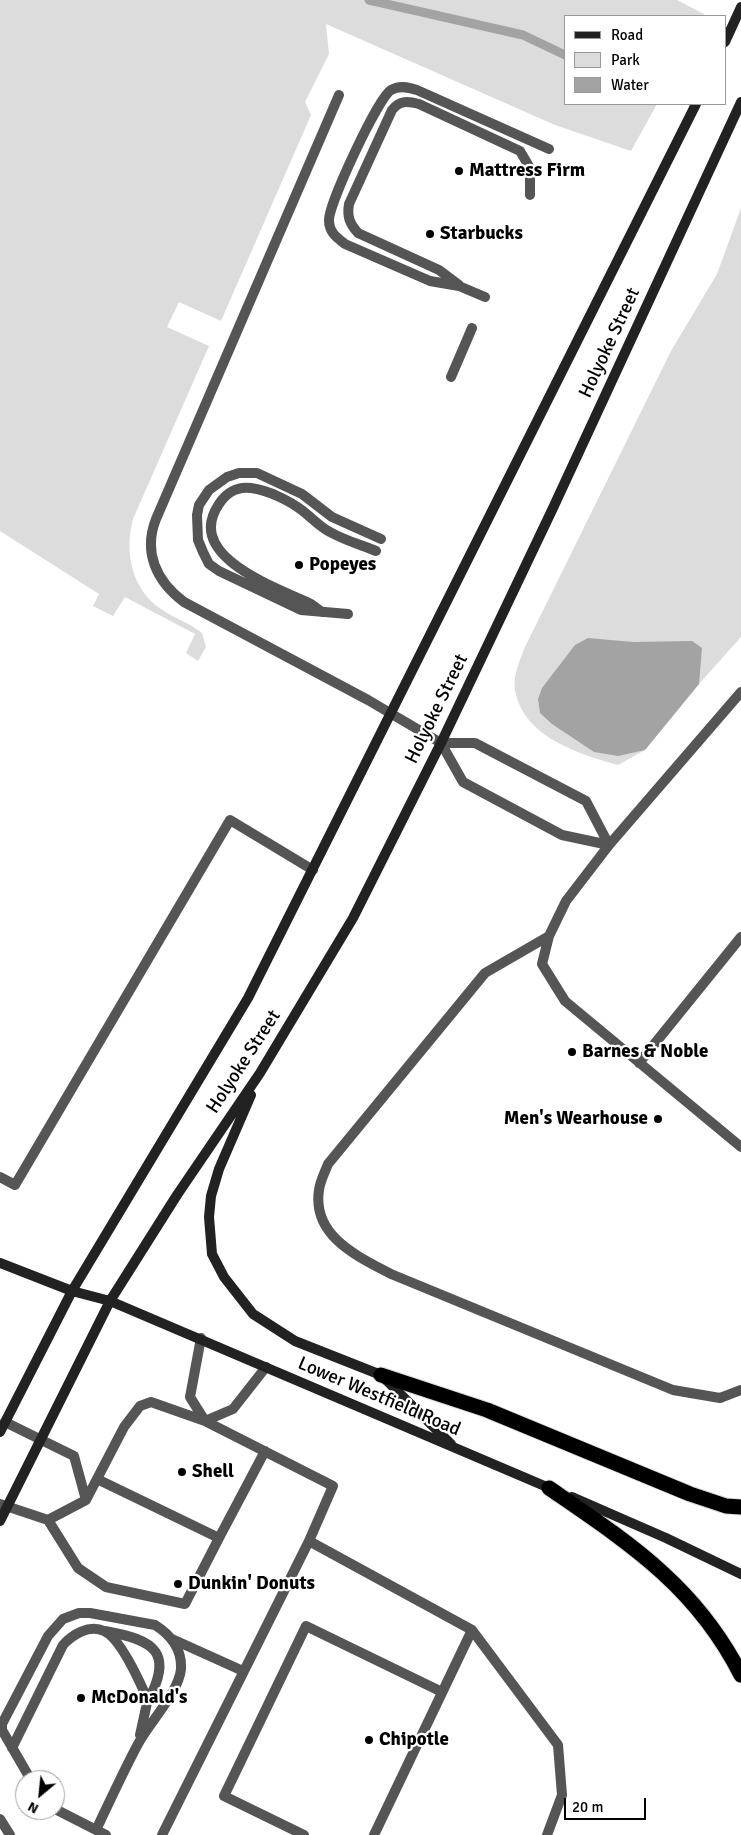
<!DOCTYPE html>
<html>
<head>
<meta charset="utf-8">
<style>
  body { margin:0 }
  #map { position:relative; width:741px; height:1835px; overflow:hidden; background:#fff; font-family:Signika,sans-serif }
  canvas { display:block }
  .legend { position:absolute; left:564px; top:15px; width:162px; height:90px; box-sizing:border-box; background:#fff; border:1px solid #999; margin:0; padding:6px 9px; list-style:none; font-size:15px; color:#000 }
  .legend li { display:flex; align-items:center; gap:10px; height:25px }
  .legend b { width:25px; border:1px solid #999 }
  .north { position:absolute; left:15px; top:1770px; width:50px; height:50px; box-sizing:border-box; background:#fff; border:1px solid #999; border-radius:50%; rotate:208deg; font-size:14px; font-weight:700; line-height:20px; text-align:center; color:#000 }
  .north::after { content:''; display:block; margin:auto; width:18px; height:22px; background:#000; clip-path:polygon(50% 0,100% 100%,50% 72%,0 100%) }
  .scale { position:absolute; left:564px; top:1798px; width:82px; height:22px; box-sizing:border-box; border:2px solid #000; border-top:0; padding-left:6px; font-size:15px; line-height:18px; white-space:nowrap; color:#000; -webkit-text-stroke:4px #fff; paint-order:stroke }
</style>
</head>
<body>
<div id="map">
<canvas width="741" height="1835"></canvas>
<ul class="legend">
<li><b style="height:6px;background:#222"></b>Road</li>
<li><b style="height:14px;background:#dcdcdc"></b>Park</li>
<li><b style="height:14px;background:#a3a3a3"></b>Water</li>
</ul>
<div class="north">N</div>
<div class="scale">20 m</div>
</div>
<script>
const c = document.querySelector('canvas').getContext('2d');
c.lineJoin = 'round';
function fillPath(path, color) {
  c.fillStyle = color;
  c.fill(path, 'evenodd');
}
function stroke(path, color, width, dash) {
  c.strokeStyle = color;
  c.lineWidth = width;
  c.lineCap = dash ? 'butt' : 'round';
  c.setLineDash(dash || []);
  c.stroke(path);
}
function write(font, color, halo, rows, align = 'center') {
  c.font = font + ' Signika,sans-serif';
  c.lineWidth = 4.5;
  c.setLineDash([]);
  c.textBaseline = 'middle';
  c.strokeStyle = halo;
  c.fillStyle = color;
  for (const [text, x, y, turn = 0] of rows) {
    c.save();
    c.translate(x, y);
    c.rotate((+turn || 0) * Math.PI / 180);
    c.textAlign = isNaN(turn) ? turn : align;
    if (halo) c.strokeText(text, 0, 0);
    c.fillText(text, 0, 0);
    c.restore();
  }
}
fillPath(new Path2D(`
  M0,0h677l27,14 -1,2h-138v88h92l-26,47 -76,-26 -229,-101 3,30 -24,48 6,13 -90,206 -42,-19 -12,25 42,19 -76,173c-9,33 -1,71 28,90 13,9 29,14 41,24l4,14 -8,14 -12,-8 9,-19 -70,-37 -12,19 -20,-10 6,-12 -99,-63z
  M741,208v429l-42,47 -54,66 -27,15c-39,-11 -95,-28 -103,-75 -2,-14 4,-28 9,-41l147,-298 46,-77z`), '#dcdcdc');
fillPath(new Path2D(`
  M588,638l45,4 59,-1 10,7 -3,36 -54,66 -27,6 -24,-4 -42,-28 -12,-11 -2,-14 4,-11 33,-43z`), '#a3a3a3');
stroke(new Path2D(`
  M369,0l154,35 42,20`), '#a3a3a3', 9);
const highway = new Path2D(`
  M381,1375l106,35 203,84 36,12 15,1
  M549,1488c80,55 147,98 192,187`);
stroke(highway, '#dbdbdb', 17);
stroke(new Path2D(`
  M339,95l-183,424c-13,33 0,62 28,83l184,98 73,43h34l111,58 23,44 -47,-10 -99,-53 -22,-39
  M459,285l-20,-15 -81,-37c-9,-10 -11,-17 -9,-29l43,-94c8,-10 16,-9 27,-6l101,47 10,17v27
  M485,297l-26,-11 -29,-5 -85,-37c-9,-7 -16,-12 -16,-24 0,-17 49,-122 62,-130 8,-5 17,-3 26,0l132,59
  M451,377l21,-49
  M322,612l-11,-8c-33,-16 -128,-47 -92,-100 7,-11 18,-18 32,-16 17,2 39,13 52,23 9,7 17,16 27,21 14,8 31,13 46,19
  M348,614l-47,-4 -82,-39 -10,-7 -6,-12 -5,-12 -1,-25 2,-10 10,-15 18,-13 12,-4h18l45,21 30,23 49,22
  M741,692l-132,153 -43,56 -17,35 -7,28 23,37 176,146
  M549,936l-64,37 -157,191c-3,8 -8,17 -9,26 -7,46 38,66 72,84l282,116 47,8 21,-8
  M639,1063l102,-126
  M0,1177l15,8 215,-365 83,50
  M201,1338l-11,59 15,24
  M205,1421l28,-12 33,-42
  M5,1422l69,34 12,44
  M97,1479l122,59 46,-87
  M0,1504l48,16 38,-20 38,-73 16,-21 11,-4 54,19 128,65 -24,55 163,89 86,115 4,50 -15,40
  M48,1520l30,48 28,19 79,17 34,-66
  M105,1631c51,9 69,22 42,72
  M172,1639l71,32
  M12,1748l51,-103c9,-10 26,-21 41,-14 16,7 35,49 42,65l1,7 -7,32
  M31,1780l-29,-50v-6l46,-88 15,-17 16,-6h11l65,12c16,10 27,24 26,44 -2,23 -32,54 -43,75 -15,28 -28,57 -42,86
  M55,1809l51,26
  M0,1819l10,16
  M162,1835l147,-294
  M304,1835l-80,-39 82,-170 136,66
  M374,1835l98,-205`), '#555', 10);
stroke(new Path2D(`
  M725,42l16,-35
  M251,1095l-32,74 -8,27 -2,21 3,37 12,23 29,37 42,27 86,34 70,69
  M0,1263l72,28 38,10 444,189
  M0,1432l72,-141 176,-293 448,-894
  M572,1497l94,41 75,36
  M0,1521l110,-220 67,-106 83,-122 93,-155 88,-175 112,-235 188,-406`), '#222', 10);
stroke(highway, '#000', 15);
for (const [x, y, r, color] of [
  [459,171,5,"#000"],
  [430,234,5,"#000"],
  [299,565,5,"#000"],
  [572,1052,5,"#000"],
  [658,1119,5,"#000"],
  [182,1472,5,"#000"],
  [178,1584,5,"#000"],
  [81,1698,5,"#000"],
  [369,1740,5,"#000"]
]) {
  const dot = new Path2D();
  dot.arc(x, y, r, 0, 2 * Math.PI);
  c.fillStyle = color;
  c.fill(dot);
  stroke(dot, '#fff', 2);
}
write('bold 19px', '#000', '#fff', [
  ["Mattress Firm",469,171],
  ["Starbucks",440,234],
  ["Popeyes",309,565],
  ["Barnes & Noble",582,1052],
  ["Men's Wearhouse",648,1119,"right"],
  ["Shell",192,1472],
  ["Dunkin' Donuts",188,1584],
  ["McDonald's",91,1698],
  ["Chipotle",379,1740]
], 'left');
write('19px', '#000', '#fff', [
  ["Holyoke Street",610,343,-65],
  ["Holyoke Street",437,709,-64],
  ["Holyoke Street",244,1062,-57],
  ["Lower Westfield Road",379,1397,23]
]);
</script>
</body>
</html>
